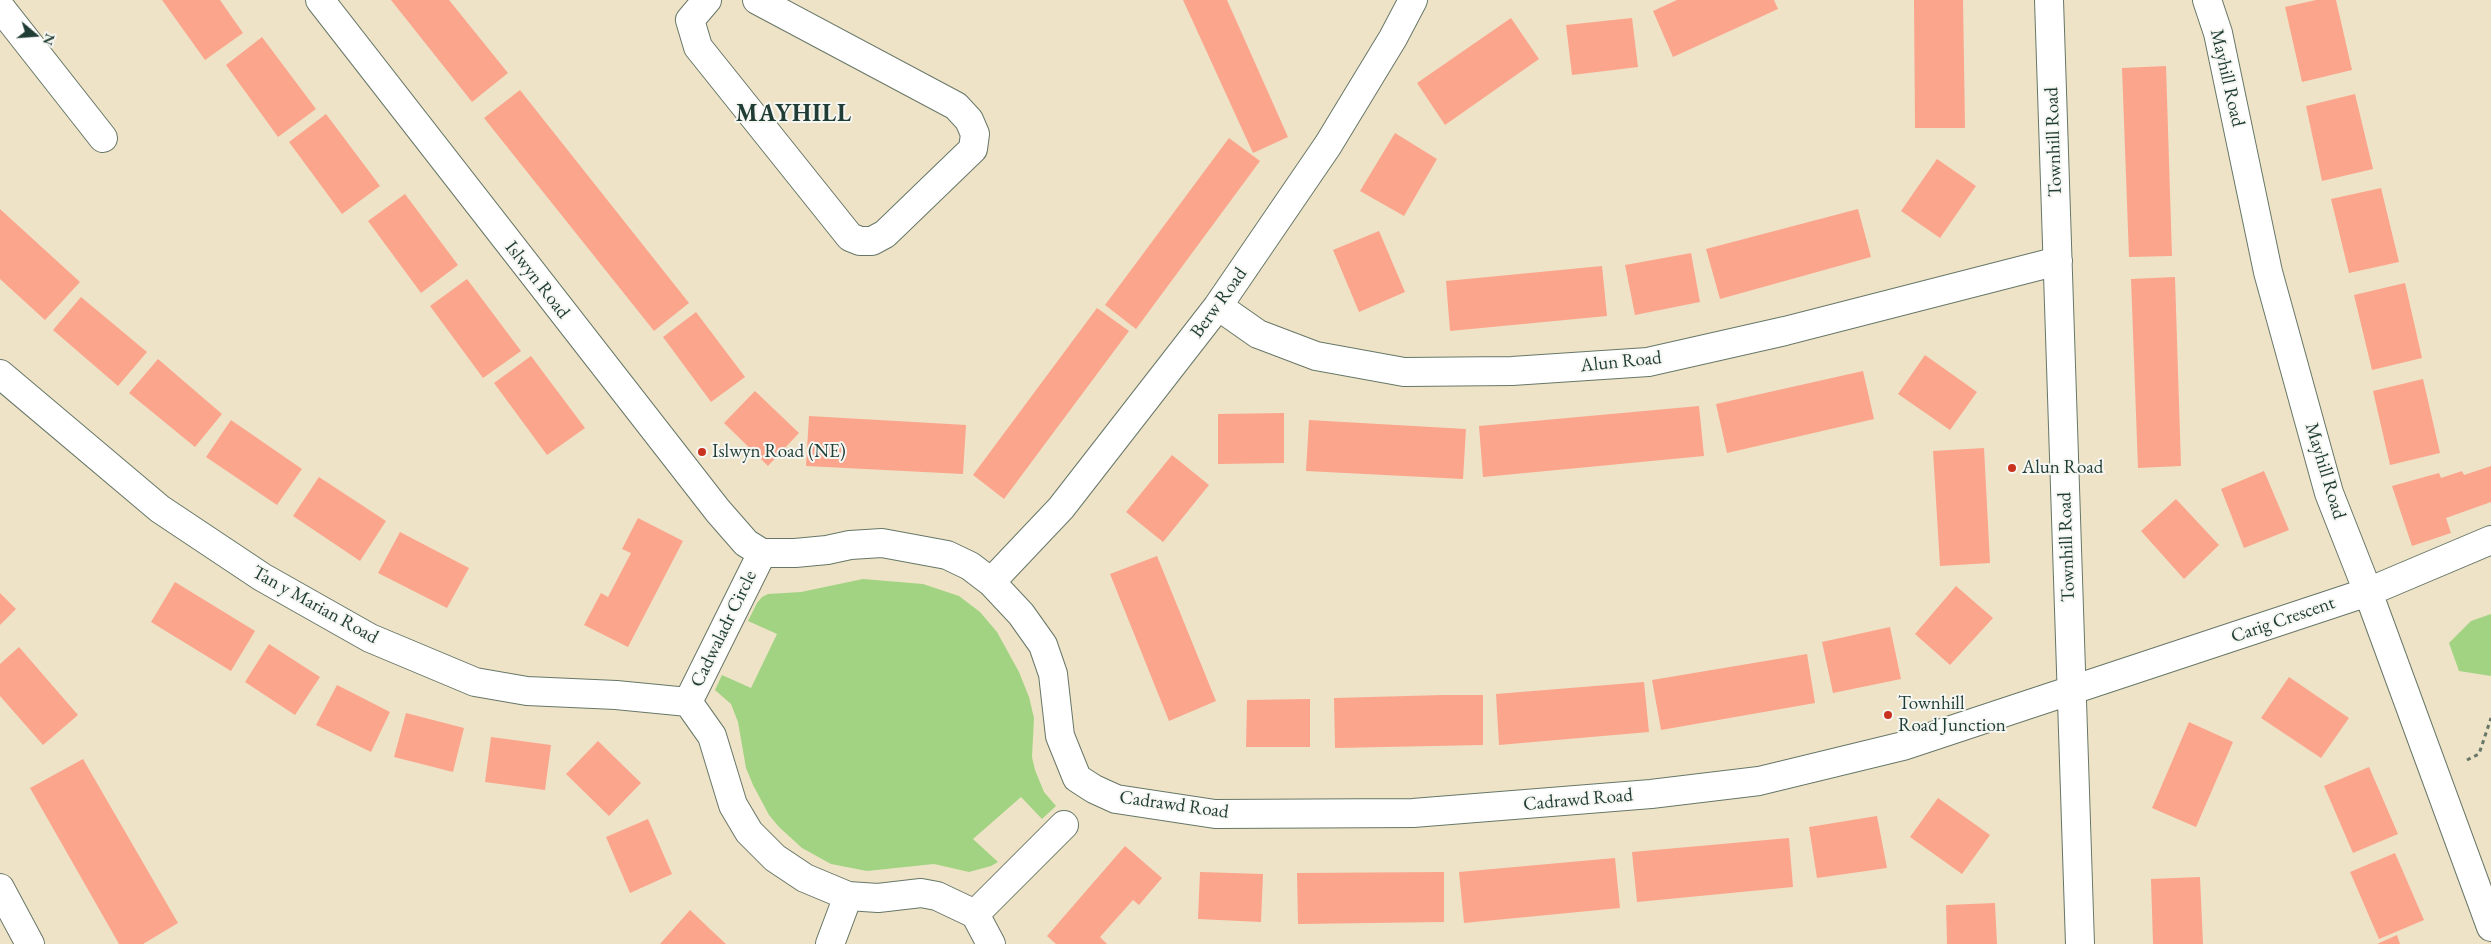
<!DOCTYPE html>
<html>
<head>
<meta charset="utf-8">
<style>
  body { margin:0 }
  #map { position:relative; width:2491px; height:944px; overflow:hidden; background:#eee3c7; font-family:"EB Garamond",serif }
  canvas { display:block }
  .north { position:absolute; left:10px; top:10px; width:50px; height:50px; -webkit-text-stroke:4px #f6f6f2; paint-order:stroke; rotate:108deg; font-size:14px; font-weight:700; line-height:20px; text-align:center; color:#1f3d34 }
  .north::after { content:''; display:block; margin:auto; width:18px; height:22px; background:#1f3d34; clip-path:polygon(50% 0,100% 100%,50% 72%,0 100%) }
</style>
</head>
<body>
<div id="map">
<canvas width="2491" height="944"></canvas>
<div class="north">N</div>
</div>
<script>
const ctx = document.querySelector('canvas').getContext('2d');
ctx.lineJoin = 'round';
function fillPath(path, color) { ctx.fillStyle = color; ctx.fill(path, 'evenodd'); }
const shape = rows => new Path2D(rows.map(r => 'M' + r).join(''));
function strokePath(path, color, width, dash) { ctx.strokeStyle = color; ctx.lineWidth = width; ctx.lineCap = dash ? 'butt' : 'round'; ctx.setLineDash(dash || []); ctx.stroke(path); }
function drawText(font, color, halo, rows, align = 'center') {
  ctx.font = font + ' "EB Garamond",serif'; ctx.lineWidth = 4; ctx.setLineDash([]); ctx.textBaseline = 'middle'; ctx.strokeStyle = halo; ctx.fillStyle = color; for (const [text, x, y, turn = 0] of rows) {
    ctx.save(); ctx.translate(x, y); ctx.rotate((+turn || 0) * Math.PI / 180); ctx.textAlign = isNaN(turn) ? turn : align; if (halo) ctx.strokeText(text, 0, 0); ctx.fillText(text, 0, 0); ctx.restore();
  }
}
fillPath(shape([
  [863,579,923,584,959,596,980,612,997,632,1019,672,1029,697,1034,718,1032,757,1035,770,1044,792,1056,806,1042,819,1021,797,973,839,998,862,991,866,969,872,934,864,867,871,831,864,802,848,779,827,769,815,753,785,746,768,738,722,731,704,715,690,722,675,751,688,777,634,748,621,757,603,762,597,768,594,801,592],
  [2491,614,2491,676,2459,671,2449,643,2471,621]
]), '#a2d382');
fillPath(shape([
  [162,0,220,0,243,33,205,60],
  [391,0,449,0,508,73,472,102],
  [1183,0,1227,0,1288,137,1253,153],
  [1677,0,1774,0,1778,9,1673,57,1653,11],
  [1914,0,1963,0,1965,128,1915,128],
  [2316,0,2336,0,2352,70,2302,82,2285,7],
  [1511,18,1539,59,1445,125,1417,83],
  [1632,18,1638,67,1572,75,1566,25],
  [262,37,316,109,278,137,226,65],
  [2166,66,2172,256,2129,257,2122,68],
  [520,90,689,303,654,331,484,118],
  [2355,94,2373,169,2322,181,2306,106],
  [326,114,380,186,342,214,289,142],
  [1395,133,1437,159,1404,216,1360,191],
  [1229,138,1260,161,1136,329,1105,305],
  [1937,159,1976,186,1940,238,1901,211],
  [2381,188,2399,262,2349,273,2331,199],
  [405,194,458,265,421,293,368,221],
  [0,209,80,282,45,320,0,279],
  [1858,209,1871,257,1720,299,1706,249],
  [1379,231,1405,292,1359,312,1333,250],
  [1691,253,1700,302,1635,315,1625,265],
  [1602,266,1607,316,1450,331,1446,281],
  [2175,277,2181,466,2138,468,2131,279],
  [467,279,521,351,483,378,430,306],
  [2405,283,2422,358,2372,370,2354,295],
  [81,297,147,352,118,386,53,330],
  [1097,308,1129,331,1004,499,973,475],
  [696,312,745,377,711,402,663,337],
  [1925,355,1977,392,1950,430,1898,394],
  [531,356,585,428,547,455,494,383],
  [158,359,222,414,195,447,129,393],
  [1863,371,1874,419,1727,453,1716,404],
  [2423,379,2440,453,2390,465,2373,391],
  [755,391,799,433,768,466,724,423],
  [1699,406,1704,456,1483,477,1479,426],
  [1284,413,1284,463,1218,464,1218,414],
  [809,416,966,425,963,474,806,466],
  [231,420,302,469,277,505,206,457],
  [1309,420,1466,429,1463,479,1306,471],
  [1984,448,1990,563,1940,566,1933,451],
  [1172,455,1209,485,1163,542,1126,512],
  [2491,466,2491,502,2446,518,2451,533,2412,546,2392,486,2439,473,2441,478,2462,471,2464,475],
  [2264,471,2289,530,2244,548,2221,489],
  [319,477,386,521,360,561,293,516],
  [2176,499,2219,545,2184,579,2141,531],
  [638,518,683,541,628,647,584,625,601,593,608,597,631,553,622,549],
  [400,532,469,568,447,608,378,573],
  [1157,556,1216,701,1169,721,1110,574],
  [175,582,255,631,231,671,151,622],
  [1956,586,1993,618,1950,665,1915,634],
  [0,593,16,609,0,625],
  [1890,627,1901,679,1833,693,1822,642],
  [269,644,320,677,295,715,245,682],
  [19,647,78,715,43,745,0,696,0,664],
  [1807,654,1815,703,1661,730,1652,680],
  [2289,677,2349,718,2321,758,2261,718],
  [1644,682,1649,732,1499,745,1496,694],
  [337,685,390,712,371,752,316,725],
  [1443,695,1483,695,1483,745,1335,748,1334,698],
  [1310,699,1310,747,1246,747,1247,700],
  [406,713,464,728,453,772,394,757],
  [2189,722,2233,742,2196,827,2152,808],
  [491,737,551,745,545,790,485,782],
  [598,741,641,783,609,816,566,774],
  [83,759,178,923,143,944,119,944,30,788],
  [2369,767,2398,834,2353,853,2324,786],
  [1938,798,1990,835,1962,874,1910,837],
  [1877,816,1887,868,1817,878,1809,827],
  [648,819,672,874,630,893,606,837],
  [1789,838,1793,887,1637,902,1632,852],
  [1125,846,1162,878,1139,905,1133,900,1100,937,1107,944,1056,944,1047,936],
  [2395,853,2424,920,2379,939,2350,872],
  [1615,858,1620,908,1464,923,1459,872],
  [1200,872,1263,874,1261,922,1198,919],
  [1444,872,1444,922,1298,924,1297,873],
  [2200,877,2203,944,2153,944,2151,879],
  [1995,903,1997,944,1947,944,1946,905],
  [690,910,711,930,726,944,660,944],
  [2397,935,2400,944,2377,944]
]), '#fba58d');
const minor = shape([
  [320,0,718,511,746,543,762,553],
  [707,0,690,20,698,47,850,237,860,241,872,241,885,234,973,149,975,134,969,120,956,106,757,0],
  [2049,0,2080,944],
  [2207,0,2218,33,2268,272,2329,493,2368,592,2491,927],
  [0,7,103,138],
  [1218,306,1258,334,1316,356,1404,372,1512,371,1648,362,1785,331,2058,261],
  [0,374,160,509,262,577,370,638,475,682,527,691,616,695,688,702],
  [762,553,795,553,827,550,850,545,882,543,947,555,970,566,991,582,1021,614,1043,645,1053,674,1060,736,1077,778,1094,789,1116,799,1215,814,1413,813,1651,794,1759,781,1903,746,2368,592,2491,540],
  [991,582,1061,508,1218,306,1328,145,1393,38,1413,0],
  [688,702,712,736,733,805,749,832,775,858,805,878,848,896,878,898,921,893,937,896,975,914,1064,825],
  [688,702,762,553],
  [0,888,30,944],
  [975,914,991,944],
  [830,944,848,896]
]);
strokePath(minor, '#677767', 30);
strokePath(shape([
  [2467,760,2479,754,2491,718]
]), '#677767', 3, [4, 4]);
strokePath(minor, '#fff', 28);
for (const [x, y, r, color] of [
  [702,452,5,"#c8321e"],
  [2012,468,5,"#c8321e"],
  [1888,715,5,"#c8321e"]
]) { const dot = new Path2D(); dot.arc(x, y, r, 0, 2 * Math.PI); ctx.fillStyle = color; ctx.fill(dot); strokePath(dot, '#f6f6f2', 2); }
drawText('19px', '#1f3d34', '#f6f6f2', [
  ["Mayhill Road",2227,78,77],
  ["Townhill Road",2054,142,-92],
  ["Islwyn Road",537,280,52],
  ["Berw Road",1219,303,-54],
  ["Alun Road",1621,362,-6],
  ["Mayhill Road",2325,471,73],
  ["Townhill Road",2067,547,-92],
  ["Tan y Marian Road",315,605,29],
  ["Carig Crescent",2283,620,-19],
  ["Cadwaladr Circle",724,629,-64],
  ["Cadrawd Road",1578,800,-5],
  ["Cadrawd Road",1174,805,8]
]);
drawText('19px', '#1f3d34', '#f6f6f2', [
  ["Islwyn Road (NE)",712,452],
  ["Alun Road",2022,468],
  ["Townhill",1898,704],
  ["Road Junction",1898,726]
], 'left');
ctx.letterSpacing = '1px';
drawText('bold 24px', '#1f3d34', '#f6f6f2', [
  ["MAYHILL",794,114]
]);
ctx.letterSpacing = '0px';
</script>
</body>
</html>
